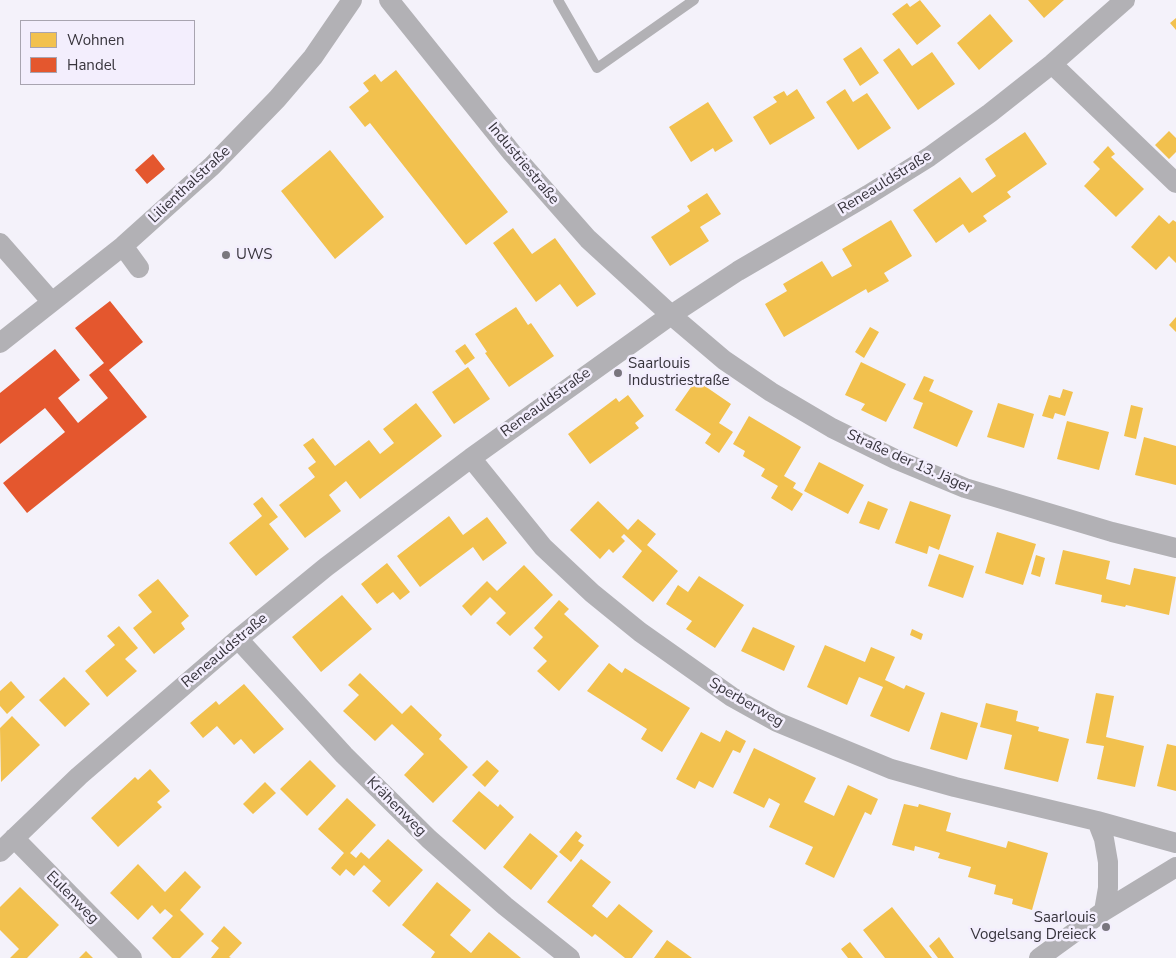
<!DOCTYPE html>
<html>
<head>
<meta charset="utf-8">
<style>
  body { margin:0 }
  #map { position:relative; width:1176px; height:958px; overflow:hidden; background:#f4f2fa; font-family:"Nunito Sans",sans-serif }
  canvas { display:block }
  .legend { position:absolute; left:20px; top:20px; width:175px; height:65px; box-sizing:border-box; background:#f3eefd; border:1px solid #a8a4b0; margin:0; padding:6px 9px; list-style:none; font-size:15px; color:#37343c }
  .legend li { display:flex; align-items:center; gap:10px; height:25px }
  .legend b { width:25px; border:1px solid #a8a4b0 }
</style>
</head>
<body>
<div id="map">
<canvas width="1176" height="958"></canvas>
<ul class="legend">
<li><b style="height:14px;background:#f2c14e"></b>Wohnen</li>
<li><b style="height:14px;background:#e4572e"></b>Handel</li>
</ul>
</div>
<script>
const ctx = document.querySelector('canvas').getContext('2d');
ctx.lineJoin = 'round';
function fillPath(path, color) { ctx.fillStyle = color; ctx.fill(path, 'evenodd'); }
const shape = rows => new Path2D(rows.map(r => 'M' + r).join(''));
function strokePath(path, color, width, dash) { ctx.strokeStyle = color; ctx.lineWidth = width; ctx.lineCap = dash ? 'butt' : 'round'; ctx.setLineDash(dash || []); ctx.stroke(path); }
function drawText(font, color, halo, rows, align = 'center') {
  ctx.font = font + ' "Nunito Sans",sans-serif'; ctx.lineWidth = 5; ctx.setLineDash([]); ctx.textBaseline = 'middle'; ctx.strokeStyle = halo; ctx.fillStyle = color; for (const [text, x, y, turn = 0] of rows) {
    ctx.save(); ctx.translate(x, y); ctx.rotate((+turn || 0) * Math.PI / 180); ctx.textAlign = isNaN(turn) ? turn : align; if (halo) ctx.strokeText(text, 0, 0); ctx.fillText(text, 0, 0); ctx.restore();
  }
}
fillPath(shape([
  [920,0,941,26,917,45,892,14,907,3,910,7],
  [1028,0,1064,0,1044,18],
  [990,14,1013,41,979,70,957,43],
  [1176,18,1176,30,1170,23],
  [861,47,879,73,860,86,843,59],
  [899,48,912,66,932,52,955,84,918,110,883,60],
  [396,70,508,212,466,245,370,123,365,127,349,107,369,91,363,83,375,74,381,82],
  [797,89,815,118,770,145,753,117,777,102,773,97,784,91,787,96],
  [845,89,853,102,867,93,891,128,858,150,826,102],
  [708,102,733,141,715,152,713,148,691,162,669,127],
  [1169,131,1176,138,1176,152,1169,159,1155,145],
  [1025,132,1047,164,1007,192,1011,197,983,216,987,221,969,233,963,224,936,243,913,210,960,177,972,193,981,187,996,176,985,159],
  [1108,146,1115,154,1111,157,1144,189,1116,217,1084,186,1100,169,1093,162],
  [330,150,384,217,335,259,281,191],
  [707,193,721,214,700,227,709,241,670,266,651,237,690,211,687,206],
  [1159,215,1169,224,1173,220,1176,222,1176,263,1169,256,1156,270,1131,247],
  [891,220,912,256,884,273,889,281,868,293,866,289,784,337,765,304,787,291,783,284,822,261,832,277,852,266,842,249],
  [513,228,532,254,555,238,596,294,577,307,560,284,536,302,493,243],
  [516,307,528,325,531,323,554,356,509,387,485,353,487,352,475,334],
  [1176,317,1176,332,1169,325],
  [870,327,879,332,864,358,855,352],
  [465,344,475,358,465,365,455,351],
  [861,362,906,384,886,422,861,410,865,404,845,395],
  [468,367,490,399,454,424,432,392],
  [924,376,934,380,929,391,973,411,957,447,913,428,923,403,913,399],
  [696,380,731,404,719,423,733,432,719,453,705,443,711,434,675,410],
  [1063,389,1073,392,1065,416,1055,413,1053,419,1042,416,1049,395,1060,398],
  [628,395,644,416,635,423,639,428,590,464,568,434,616,398,619,402],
  [416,403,442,436,360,499,346,481,329,495,341,511,305,538,279,505,315,477,308,468,316,462,303,445,313,438,335,466,369,440,380,454,394,443,383,429],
  [998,403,1034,414,1024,448,987,437],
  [1131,405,1143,408,1136,439,1124,436],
  [749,416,801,447,784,476,796,483,793,488,803,494,792,511,771,498,778,486,761,476,765,469,743,456,745,451,733,444],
  [1067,421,1109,432,1099,470,1057,459],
  [1144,437,1176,446,1176,485,1135,475],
  [819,462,864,485,848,514,804,491],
  [262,497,278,517,269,524,289,549,256,576,229,543,262,516,253,504],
  [598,501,628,530,638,519,656,534,647,545,678,571,653,602,622,577,642,551,624,534,621,537,625,541,613,553,609,549,600,559,570,530],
  [868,501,888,509,879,530,859,523],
  [910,501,951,515,939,550,929,546,927,554,895,543],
  [449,516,463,535,487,517,507,543,483,561,473,547,420,587,397,556],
  [997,532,1036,544,1023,585,985,573],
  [1063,550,1110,561,1106,579,1130,585,1134,568,1176,577,1169,615,1126,605,1125,607,1101,602,1102,595,1055,584],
  [939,554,974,566,963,598,928,586],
  [1036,555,1045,558,1040,577,1031,574],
  [387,563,410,592,400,600,393,592,377,604,361,584],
  [524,565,553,595,510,636,496,623,506,613,490,597,471,616,462,606,487,581,497,591],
  [699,576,744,605,715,648,686,629,692,621,666,604,678,585,688,592],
  [158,579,189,616,181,623,185,629,154,654,133,628,152,612,138,595],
  [342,595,372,629,321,672,292,637],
  [559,600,569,609,564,614,599,646,559,691,537,671,547,661,533,648,543,637,534,628],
  [119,626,138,648,125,659,137,671,107,697,85,671,115,645,107,636],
  [753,627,795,646,784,671,741,651],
  [912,629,923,634,921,640,910,635],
  [825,645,865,662,871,647,895,657,885,680,904,689,906,685,925,693,909,732,870,716,883,687,859,677,847,705,807,687],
  [609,663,622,673,625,668,690,708,662,752,641,739,647,729,587,691],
  [360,673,402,714,411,705,442,735,439,739,468,767,433,803,404,775,424,754,392,724,375,741,343,711,359,695,348,685],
  [64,677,90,704,65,727,39,700],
  [11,681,25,697,7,714,0,706,0,691],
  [244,684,284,729,254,754,241,739,234,745,217,726,203,738,190,723,216,701,219,705],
  [1096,693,1114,696,1106,737,1144,746,1135,787,1097,779,1104,746,1086,743],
  [986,703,1018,711,1016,721,1039,727,1038,731,1069,739,1058,782,1004,769,1012,735,980,727],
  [941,712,978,723,967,760,930,749],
  [12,716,40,745,1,782,0,728],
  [726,730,746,741,740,753,733,750,713,788,699,781,695,789,676,779,701,732,720,742],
  [1167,744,1176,746,1176,791,1157,786],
  [754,748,816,778,804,802,834,816,848,785,878,799,871,815,865,812,834,878,805,864,813,847,769,827,780,804,769,798,764,808,733,793],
  [310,760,336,786,307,816,280,789],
  [487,760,499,771,485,787,472,775],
  [150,769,170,791,157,802,162,807,118,847,91,818,135,777,138,780],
  [265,782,276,793,253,814,243,804],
  [479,791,498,807,500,804,514,817,485,850,452,821],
  [347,798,376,825,350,853,356,858,361,852,369,859,388,839,423,870,389,907,372,891,381,881,364,865,354,876,346,869,340,876,331,868,344,853,318,829],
  [904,804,918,807,919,804,951,813,946,831,1006,848,1008,841,1048,853,1032,910,1012,904,1013,899,994,894,996,885,968,877,971,867,938,858,940,853,915,846,914,851,892,845],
  [576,831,582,836,578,841,584,845,571,862,559,852],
  [530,833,558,856,531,890,503,867],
  [581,859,611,882,592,906,607,918,619,904,653,931,632,958,625,958,595,934,592,937,547,902],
  [138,864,165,892,185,871,201,887,180,910,204,934,180,958,172,958,152,938,173,916,165,909,160,914,152,905,138,920,110,893],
  [437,882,471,910,450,935,471,953,489,932,521,958,431,958,435,952,402,925],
  [20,887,59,925,27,958,10,958,19,949,0,930,0,907],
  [892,907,932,958,885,958,863,930],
  [224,926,242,943,229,957,231,958,211,958,219,948,211,941],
  [939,937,954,958,938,958,929,946],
  [667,940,692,958,654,958],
  [850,942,863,958,848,958,841,949],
  [86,951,93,958,79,958]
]), '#f2c14e');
fillPath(shape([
  [153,154,165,169,147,184,135,170],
  [110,301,143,342,109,370,147,417,27,513,3,483,65,432,45,408,0,444,0,393,55,349,80,380,58,398,78,423,108,398,89,375,104,363,75,328]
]), '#e4572e');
strokePath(shape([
  [558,0,597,68,694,0]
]), '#b2b1b5', 10);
strokePath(shape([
  [389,0,512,153,588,239,671,315,724,360,771,392,832,428,895,459,965,488,1112,532,1176,548],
  [1052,64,1176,183],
  [0,243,51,301],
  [123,246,139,268],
  [0,343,123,246,212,166,277,99,313,57,352,0],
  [471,458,543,547,592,593,640,632,732,697,777,722,891,769,955,787,1097,821,1176,843],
  [238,639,344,755,429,839,505,906,570,958],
  [1097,821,1104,839,1108,862,1108,888,1104,911],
  [14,838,132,958],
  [0,852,79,776,238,639,326,567,471,458,671,315,738,271,868,195,929,157,990,113,1052,64,1125,0],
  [1039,958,1104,911,1176,867]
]), '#b2b1b5', 20);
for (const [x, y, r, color] of [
  [226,255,5,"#79767e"],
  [618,373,5,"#79767e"],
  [1106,927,5,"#79767e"]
]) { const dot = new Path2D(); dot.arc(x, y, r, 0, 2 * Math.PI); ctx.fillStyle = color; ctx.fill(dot); strokePath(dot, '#f3eefd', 2); }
drawText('15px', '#37343c', '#f3eefd', [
  ["Industriestraße",523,164,50],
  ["Reneauldstraße",885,183,-32],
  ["Lilienthalstraße",190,185,-43],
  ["Reneauldstraße",546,403,-36],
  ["Straße der 13. Jäger",909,462,24],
  ["Reneauldstraße",225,651,-40],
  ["Sperberweg",746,703,30],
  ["Krähenweg",396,807,45],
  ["Eulenweg",72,898,45]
]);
drawText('15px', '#37343c', '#f3eefd', [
  ["UWS",236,255],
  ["Saarlouis",628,364],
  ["Industriestraße",628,381],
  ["Saarlouis",1096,918,"right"],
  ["Vogelsang Dreieck",1096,935,"right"]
], 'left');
</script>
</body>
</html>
